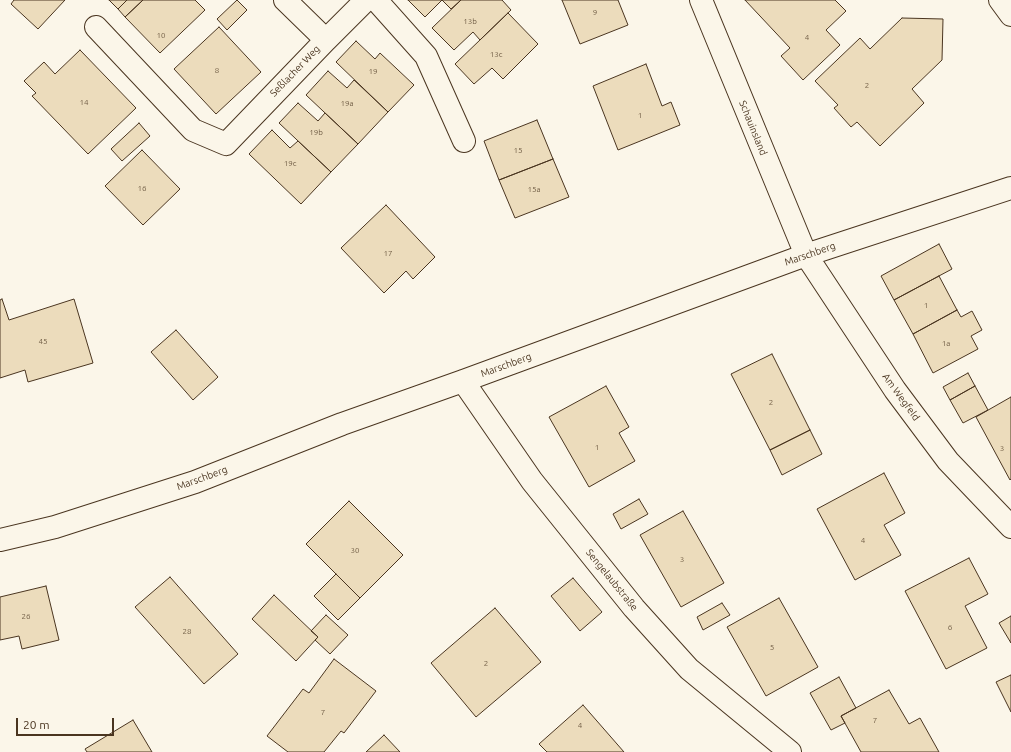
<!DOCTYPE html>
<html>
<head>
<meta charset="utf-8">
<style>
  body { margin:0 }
  #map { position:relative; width:1011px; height:752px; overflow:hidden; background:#fbf6e9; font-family:Ubuntu,sans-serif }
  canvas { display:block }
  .scale { position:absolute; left:16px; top:718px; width:98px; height:18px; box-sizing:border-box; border:2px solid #4a3520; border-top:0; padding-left:5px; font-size:12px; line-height:14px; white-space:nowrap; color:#4a3520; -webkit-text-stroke:3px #fbf6e9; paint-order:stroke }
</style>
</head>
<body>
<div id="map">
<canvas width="1011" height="752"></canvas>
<div class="scale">20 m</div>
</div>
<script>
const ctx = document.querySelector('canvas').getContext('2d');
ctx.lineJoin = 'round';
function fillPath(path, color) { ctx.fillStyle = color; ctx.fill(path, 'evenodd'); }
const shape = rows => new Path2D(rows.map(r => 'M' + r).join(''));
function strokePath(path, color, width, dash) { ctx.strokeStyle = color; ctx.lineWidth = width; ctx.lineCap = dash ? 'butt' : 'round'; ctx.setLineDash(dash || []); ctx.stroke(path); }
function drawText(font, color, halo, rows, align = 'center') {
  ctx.font = font + ' Ubuntu,sans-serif'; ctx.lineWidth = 3; ctx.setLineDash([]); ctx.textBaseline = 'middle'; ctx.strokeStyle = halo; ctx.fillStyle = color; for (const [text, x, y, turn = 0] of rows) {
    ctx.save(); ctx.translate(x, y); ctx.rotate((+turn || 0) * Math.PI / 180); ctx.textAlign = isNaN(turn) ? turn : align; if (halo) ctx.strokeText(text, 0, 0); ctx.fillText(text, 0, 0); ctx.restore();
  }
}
const building = shape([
  [14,0,65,0,38,29,11,4,14,0],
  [109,0,127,0,118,9,109,0],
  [127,0,143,0,125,17,118,9,127,0],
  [143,0,195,0,205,10,160,53,125,17,143,0],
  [237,0,247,10,227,30,217,19,237,0],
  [408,0,461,0,451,9,442,0,425,17,408,0],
  [461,0,502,0,511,10,480,40,473,32,454,50,432,28,461,0],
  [562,0,618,0,628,25,580,44,562,0],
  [745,0,835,0,846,11,826,30,840,45,803,80,781,56,790,48,745,0],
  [508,13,538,44,503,79,492,68,474,84,455,64,508,13],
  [902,18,943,19,942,60,912,89,924,103,880,146,857,122,851,127,834,108,838,105,815,81,860,38,870,49,902,18],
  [219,27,261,72,216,114,174,69,219,27],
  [356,41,375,59,380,53,414,85,388,112,336,62,356,41],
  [80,50,136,108,88,154,32,96,36,93,24,81,44,62,55,74,80,50],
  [646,64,662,106,671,102,680,125,618,150,593,86,646,64],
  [328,71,347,88,354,80,388,112,358,144,306,95,328,71],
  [298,103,318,121,325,113,358,144,331,172,279,123,298,103],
  [537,120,553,159,499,180,484,141,537,120],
  [139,123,150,136,122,161,111,149,139,123],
  [272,130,290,148,298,141,331,172,301,204,249,154,272,130],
  [142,150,180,189,143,225,105,186,142,150],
  [553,159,569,197,515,218,499,180,553,159],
  [386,205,435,257,413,279,406,271,384,293,341,248,386,205],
  [939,244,952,269,894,300,881,276,939,244],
  [939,276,957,310,913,334,894,300,939,276],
  [2,299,9,320,74,299,93,363,28,382,25,370,0,378,0,300,2,299],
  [957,310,961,317,972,311,982,330,971,336,978,349,933,373,913,334,957,310],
  [176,330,218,377,193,400,151,352,176,330],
  [772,354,810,430,770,450,731,374,772,354],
  [968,373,975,386,950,400,943,387,968,373],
  [606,386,629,427,619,433,635,461,589,487,549,417,606,386],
  [975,386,988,410,963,423,950,400,975,386],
  [1011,397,1011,479,1010,480,976,417,1011,397],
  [810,430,822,454,782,475,770,450,810,430],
  [884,473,905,513,884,525,901,555,855,580,817,509,884,473],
  [639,499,648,514,621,529,613,514,639,499],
  [349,501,403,555,360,598,306,544,349,501],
  [683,511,724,583,681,607,640,535,683,511],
  [969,558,988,594,965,606,987,648,946,669,905,591,969,558],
  [336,574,360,598,338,620,314,596,336,574],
  [170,577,238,654,204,684,135,607,170,577],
  [573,578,602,612,580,631,551,596,573,578],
  [46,586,59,640,22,649,19,636,0,640,0,597,46,586],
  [274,595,318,637,296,661,252,619,274,595],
  [779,598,818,667,766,696,727,627,779,598],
  [722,603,730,615,703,630,697,617,722,603],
  [495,608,541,662,476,717,431,663,495,608],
  [326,615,348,635,330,654,315,640,318,637,311,631,326,615],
  [1011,616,1011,643,999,623,1011,616],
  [334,659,376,691,344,733,341,731,324,752,288,752,267,736,303,689,309,693,334,659],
  [1011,675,1011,712,996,682,1011,675],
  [839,677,856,708,841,716,845,723,831,730,810,693,839,677],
  [889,690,909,724,920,718,939,752,861,752,841,716,889,690],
  [583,705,624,752,547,752,539,744,583,705],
  [133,720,152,752,87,752,85,749,133,720],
  [384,735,400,752,366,752,384,735]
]);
fillPath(building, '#ecdcbc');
strokePath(building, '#4a3520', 1);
const minor = shape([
  [376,0,426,56,464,141],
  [701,0,806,255,895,390,948,461,1011,527],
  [1000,0,1011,15],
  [96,27,193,130,226,144,326,40,285,0],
  [326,40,366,0],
  [463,381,532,481,634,608,689,669,790,752],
  [0,540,55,527,195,482,342,424,463,381,806,255,1011,188]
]);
strokePath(minor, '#4a3520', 24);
strokePath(minor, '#fbf6e9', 22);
drawText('8px', '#725f47', null, [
  ["9",595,12],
  ["13b",470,21],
  ["10",161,35],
  ["4",807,37],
  ["13c",496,54],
  ["8",217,70],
  ["19",373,71],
  ["2",867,85],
  ["14",84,102],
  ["19a",347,103],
  ["1",640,115],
  ["19b",316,132],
  ["15",518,150],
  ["19c",290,163],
  ["16",142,188],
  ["15a",534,189],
  ["17",388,253],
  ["1",926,305],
  ["45",43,341],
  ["1a",946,343],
  ["2",771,402],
  ["1",597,447],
  ["3",1002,448],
  ["4",863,540],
  ["30",355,550],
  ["3",682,559],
  ["26",26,616],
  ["6",950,627],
  ["28",187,631],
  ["5",772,647],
  ["2",486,663],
  ["7",323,712],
  ["7",875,720],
  ["4",580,725]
]);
drawText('10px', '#4a3520', '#fbf6e9', [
  ["Seßlacher Weg",295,71,-46],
  ["Schauinsland",753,128,68],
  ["Marschberg",810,254,-19],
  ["Marschberg",506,365,-20],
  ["Am Wegfeld",901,397,54],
  ["Marschberg",202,478,-20],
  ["Sengelaubstraße",612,580,51]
]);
</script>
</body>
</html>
